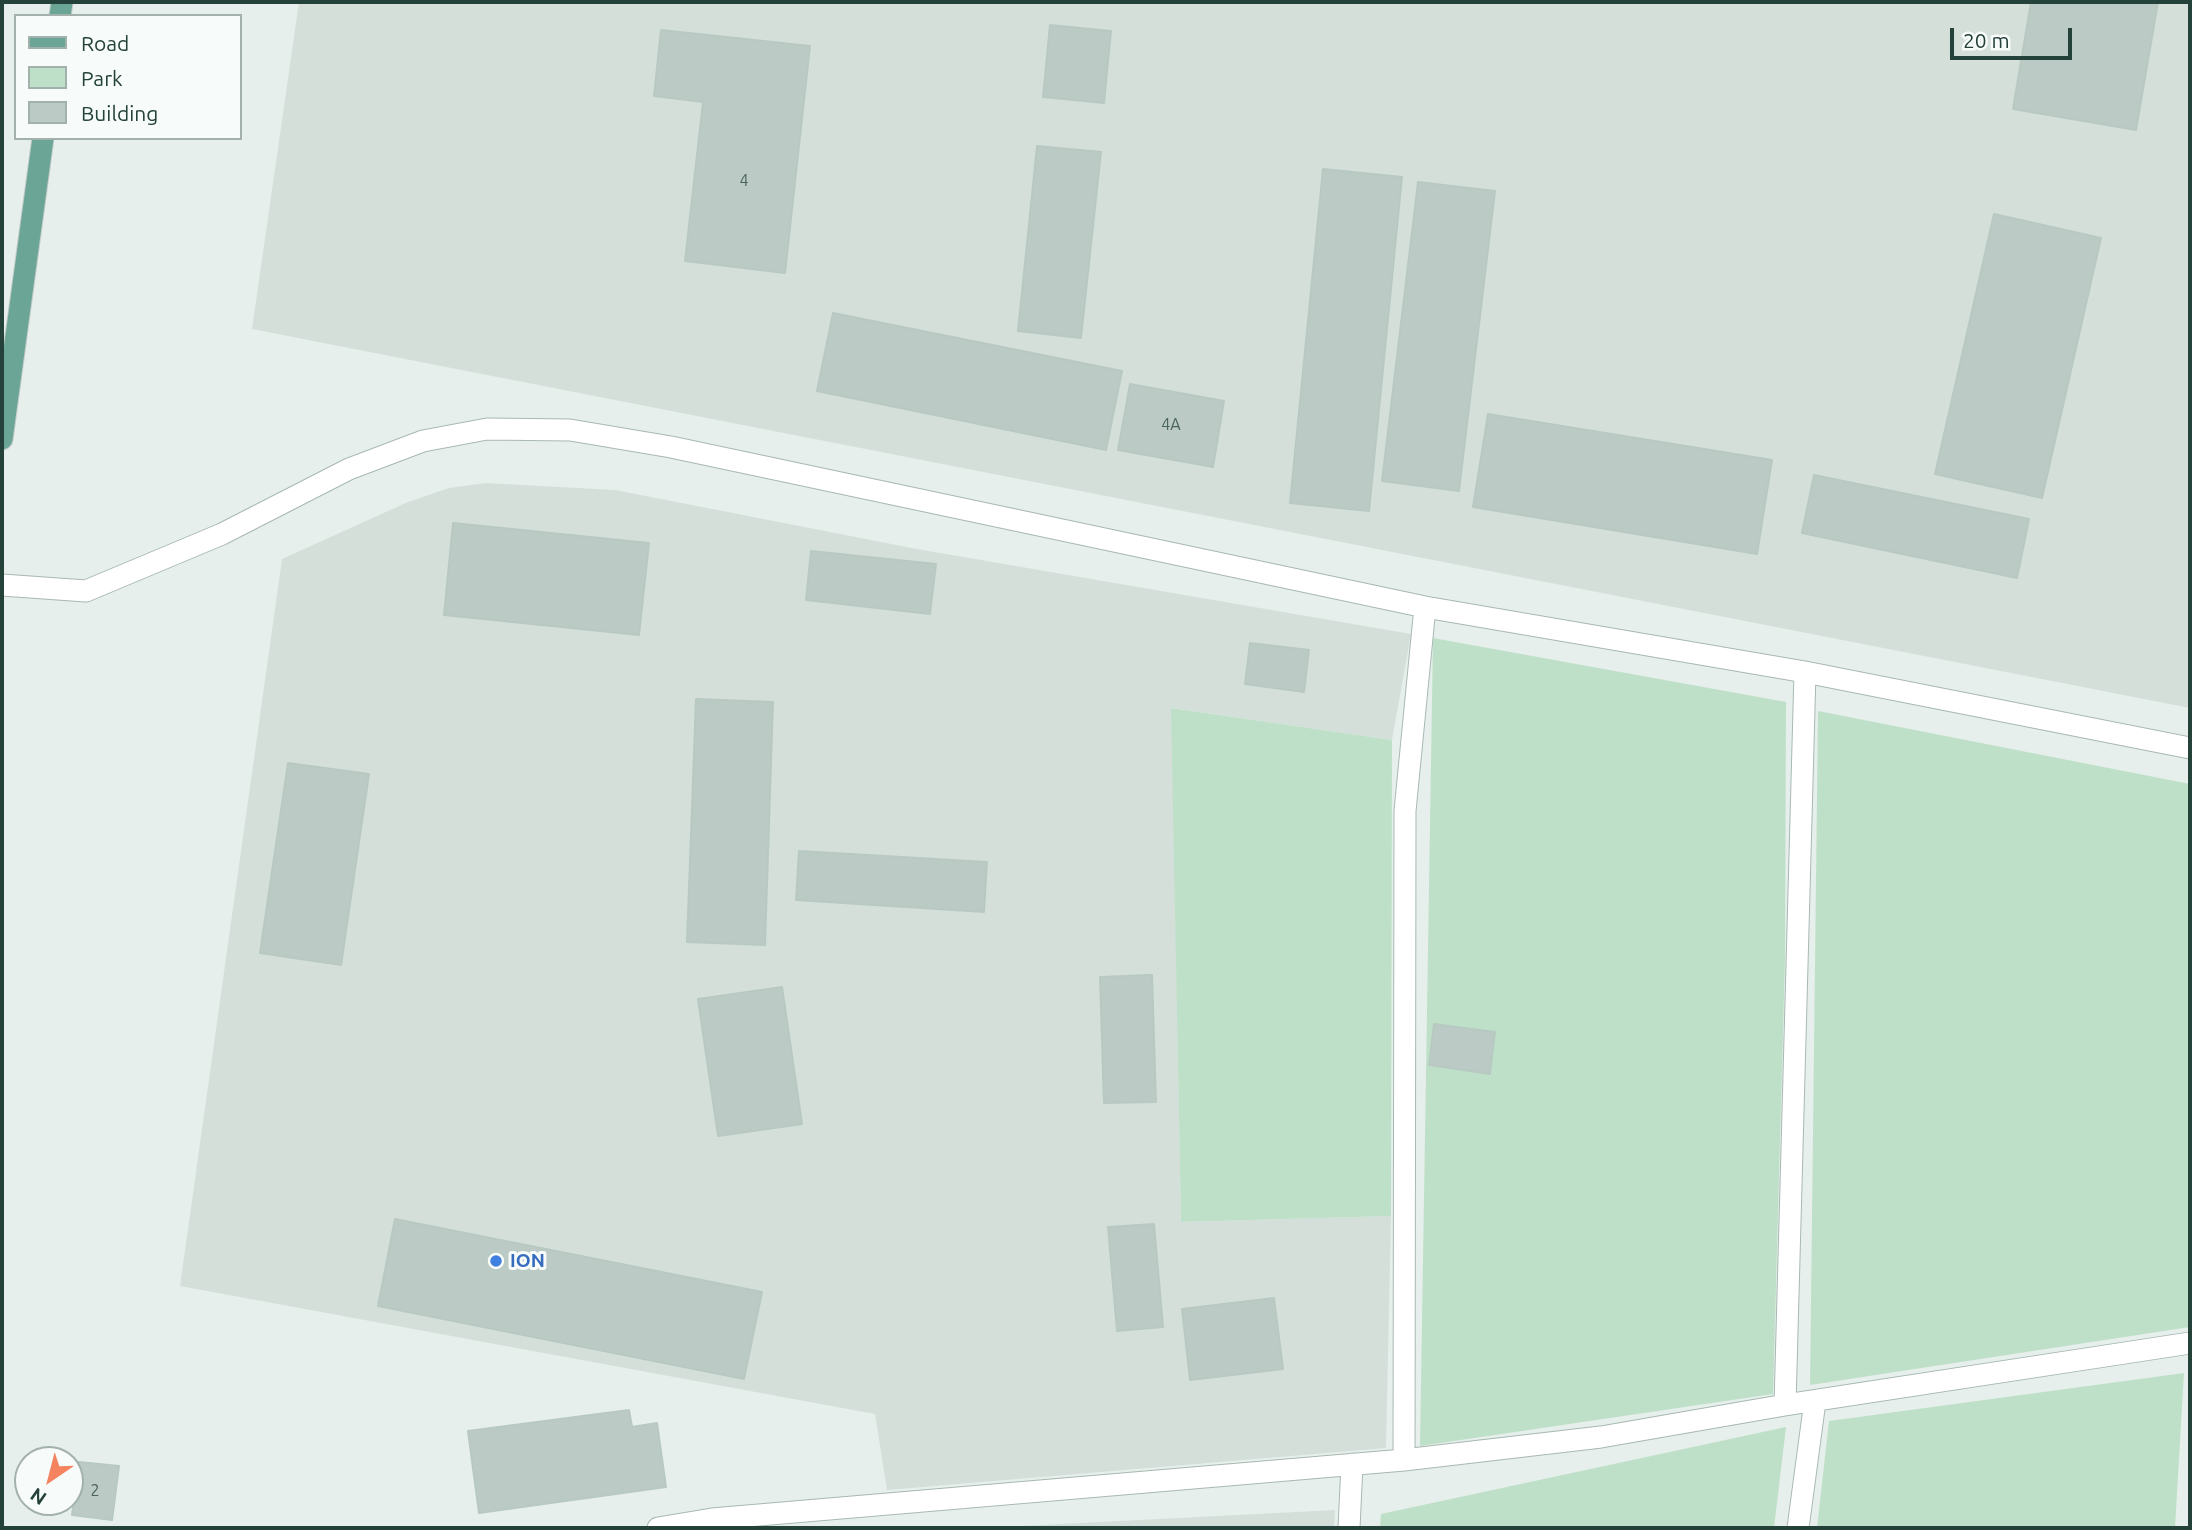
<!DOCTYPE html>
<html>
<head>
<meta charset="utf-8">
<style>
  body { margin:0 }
  #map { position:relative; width:2192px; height:1530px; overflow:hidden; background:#e6efeb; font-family:Ubuntu,sans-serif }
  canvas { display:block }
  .frame { position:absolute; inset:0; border:4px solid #24423a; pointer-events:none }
  .legend { position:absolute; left:14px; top:14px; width:228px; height:126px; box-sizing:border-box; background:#f7fbf9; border:2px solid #a3b1ad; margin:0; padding:9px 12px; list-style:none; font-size:21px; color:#24423a }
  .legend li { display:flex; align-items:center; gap:14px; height:35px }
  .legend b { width:35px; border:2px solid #a3b1ad }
  .north { position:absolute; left:14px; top:1446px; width:70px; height:70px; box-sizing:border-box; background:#f7fbf9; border:2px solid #a3b1ad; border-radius:50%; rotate:215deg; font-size:19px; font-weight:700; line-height:28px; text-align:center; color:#24423a }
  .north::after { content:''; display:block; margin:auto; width:24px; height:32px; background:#f4845f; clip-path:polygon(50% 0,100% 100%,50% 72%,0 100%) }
  .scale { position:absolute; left:1950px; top:28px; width:122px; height:32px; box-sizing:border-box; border:4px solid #24423a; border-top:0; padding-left:9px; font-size:21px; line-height:24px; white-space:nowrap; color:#24423a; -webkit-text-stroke:5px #f7fbf9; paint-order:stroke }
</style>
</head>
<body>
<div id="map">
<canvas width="2192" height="1530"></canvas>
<div class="frame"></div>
<ul class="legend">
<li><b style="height:9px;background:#6aa596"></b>Road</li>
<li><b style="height:19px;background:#bfe0c8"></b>Park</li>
<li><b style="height:19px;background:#bbcac4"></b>Building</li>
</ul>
<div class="north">N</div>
<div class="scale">20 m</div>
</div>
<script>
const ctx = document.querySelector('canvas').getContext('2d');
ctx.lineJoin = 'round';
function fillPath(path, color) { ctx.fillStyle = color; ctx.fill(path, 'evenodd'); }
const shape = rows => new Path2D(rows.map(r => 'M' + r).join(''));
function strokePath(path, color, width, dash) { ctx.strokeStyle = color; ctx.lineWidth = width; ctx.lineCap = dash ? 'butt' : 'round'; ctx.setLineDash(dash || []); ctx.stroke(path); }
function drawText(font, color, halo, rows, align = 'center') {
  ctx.font = font + ' Ubuntu,sans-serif'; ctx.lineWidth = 6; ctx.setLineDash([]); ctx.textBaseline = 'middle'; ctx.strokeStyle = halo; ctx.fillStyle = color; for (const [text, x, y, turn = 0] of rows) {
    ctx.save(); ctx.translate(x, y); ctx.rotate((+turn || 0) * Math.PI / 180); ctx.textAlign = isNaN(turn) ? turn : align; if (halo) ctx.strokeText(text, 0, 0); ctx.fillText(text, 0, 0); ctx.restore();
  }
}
fillPath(shape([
  [299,2,2190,2,2190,708,252,329],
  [486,483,615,490,917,549,1411,634,1392,740,1172,708,1181,1222,1391,1216,1386,1448,887,1490,875,1414,180,1286,282,559,408,502,449,488],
  [1335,1510,1334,1528,994,1528,1022,1526]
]), '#d4dfda');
fillPath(shape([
  [1433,638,1786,702,1785,959,1773,1394,1420,1446],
  [1171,708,1392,740,1391,1216,1181,1222],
  [1818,711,2190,784,2190,1327,1810,1385],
  [2184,1373,2175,1528,1817,1528,1829,1421],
  [1786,1427,1774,1528,1380,1528,1381,1514]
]), '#bfe0c8');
const building = shape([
  [2031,2,2158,2,2136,130,2013,109,2031,2],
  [1050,25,1111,31,1104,103,1043,97,1050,25],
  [661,30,810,46,785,273,685,261,703,102,654,96,661,30],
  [1037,146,1101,152,1081,338,1018,331,1037,146],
  [1323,169,1402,177,1369,511,1290,503,1323,169],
  [1418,182,1495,191,1459,491,1382,481,1418,182],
  [1994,214,2101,238,2042,498,1935,474,1994,214],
  [833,313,1122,371,1106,450,817,391,833,313],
  [1130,384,1224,401,1213,467,1118,450,1130,384],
  [1488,414,1772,460,1757,554,1473,507,1488,414],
  [1814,475,2029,519,2017,578,1802,533,1814,475],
  [453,523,649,543,639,635,444,615,453,523],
  [811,551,936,564,930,614,806,600,811,551],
  [1250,643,1309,650,1304,692,1245,684,1250,643],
  [696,699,773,702,765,945,687,942,696,699],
  [288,763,369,774,341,965,260,953,288,763],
  [799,851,987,862,984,912,796,900,799,851],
  [1152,975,1156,1102,1104,1103,1100,977,1152,975],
  [782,987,802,1124,718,1136,698,999,782,987],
  [1434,1024,1495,1032,1490,1074,1429,1065,1434,1024],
  [395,1219,762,1292,744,1379,378,1306,395,1219],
  [1154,1224,1163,1327,1117,1331,1108,1227,1154,1224],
  [1274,1298,1283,1369,1190,1380,1182,1309,1274,1298],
  [629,1410,632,1427,657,1423,666,1487,479,1513,468,1431,629,1410],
  [79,1462,119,1466,112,1520,72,1515,79,1462]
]);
fillPath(building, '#bbcac4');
strokePath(building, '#b8c9c2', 2);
const minor = shape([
  [2,585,86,591,222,534,349,469,423,441,487,429,570,430,671,447,1425,607,1805,672,2190,748],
  [1785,1405,1805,672],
  [1404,1460,1405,811,1425,607],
  [658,1528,712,1519,1404,1460,1601,1437,1785,1405,2190,1343],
  [1349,1528,1352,1464],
  [1798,1528,1815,1401]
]);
const major = shape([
  [60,16,62,2],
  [2,439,43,138]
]);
strokePath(minor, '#a8b8b2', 23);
strokePath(major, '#c2cac8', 23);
strokePath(minor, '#fff', 21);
strokePath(major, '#6aa596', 21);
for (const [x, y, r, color] of [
  [496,1261,7,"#3f7fe0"]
]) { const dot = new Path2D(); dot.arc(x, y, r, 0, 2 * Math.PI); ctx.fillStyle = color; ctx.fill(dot); strokePath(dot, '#f7fbf9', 2.5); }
drawText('16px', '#4a645c', null, [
  ["4",744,181],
  ["4А",1171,425],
  ["2",95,1491]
]);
drawText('bold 19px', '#366cbe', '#f7fbf9', [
  ["ION",510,1261]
], 'left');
</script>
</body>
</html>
